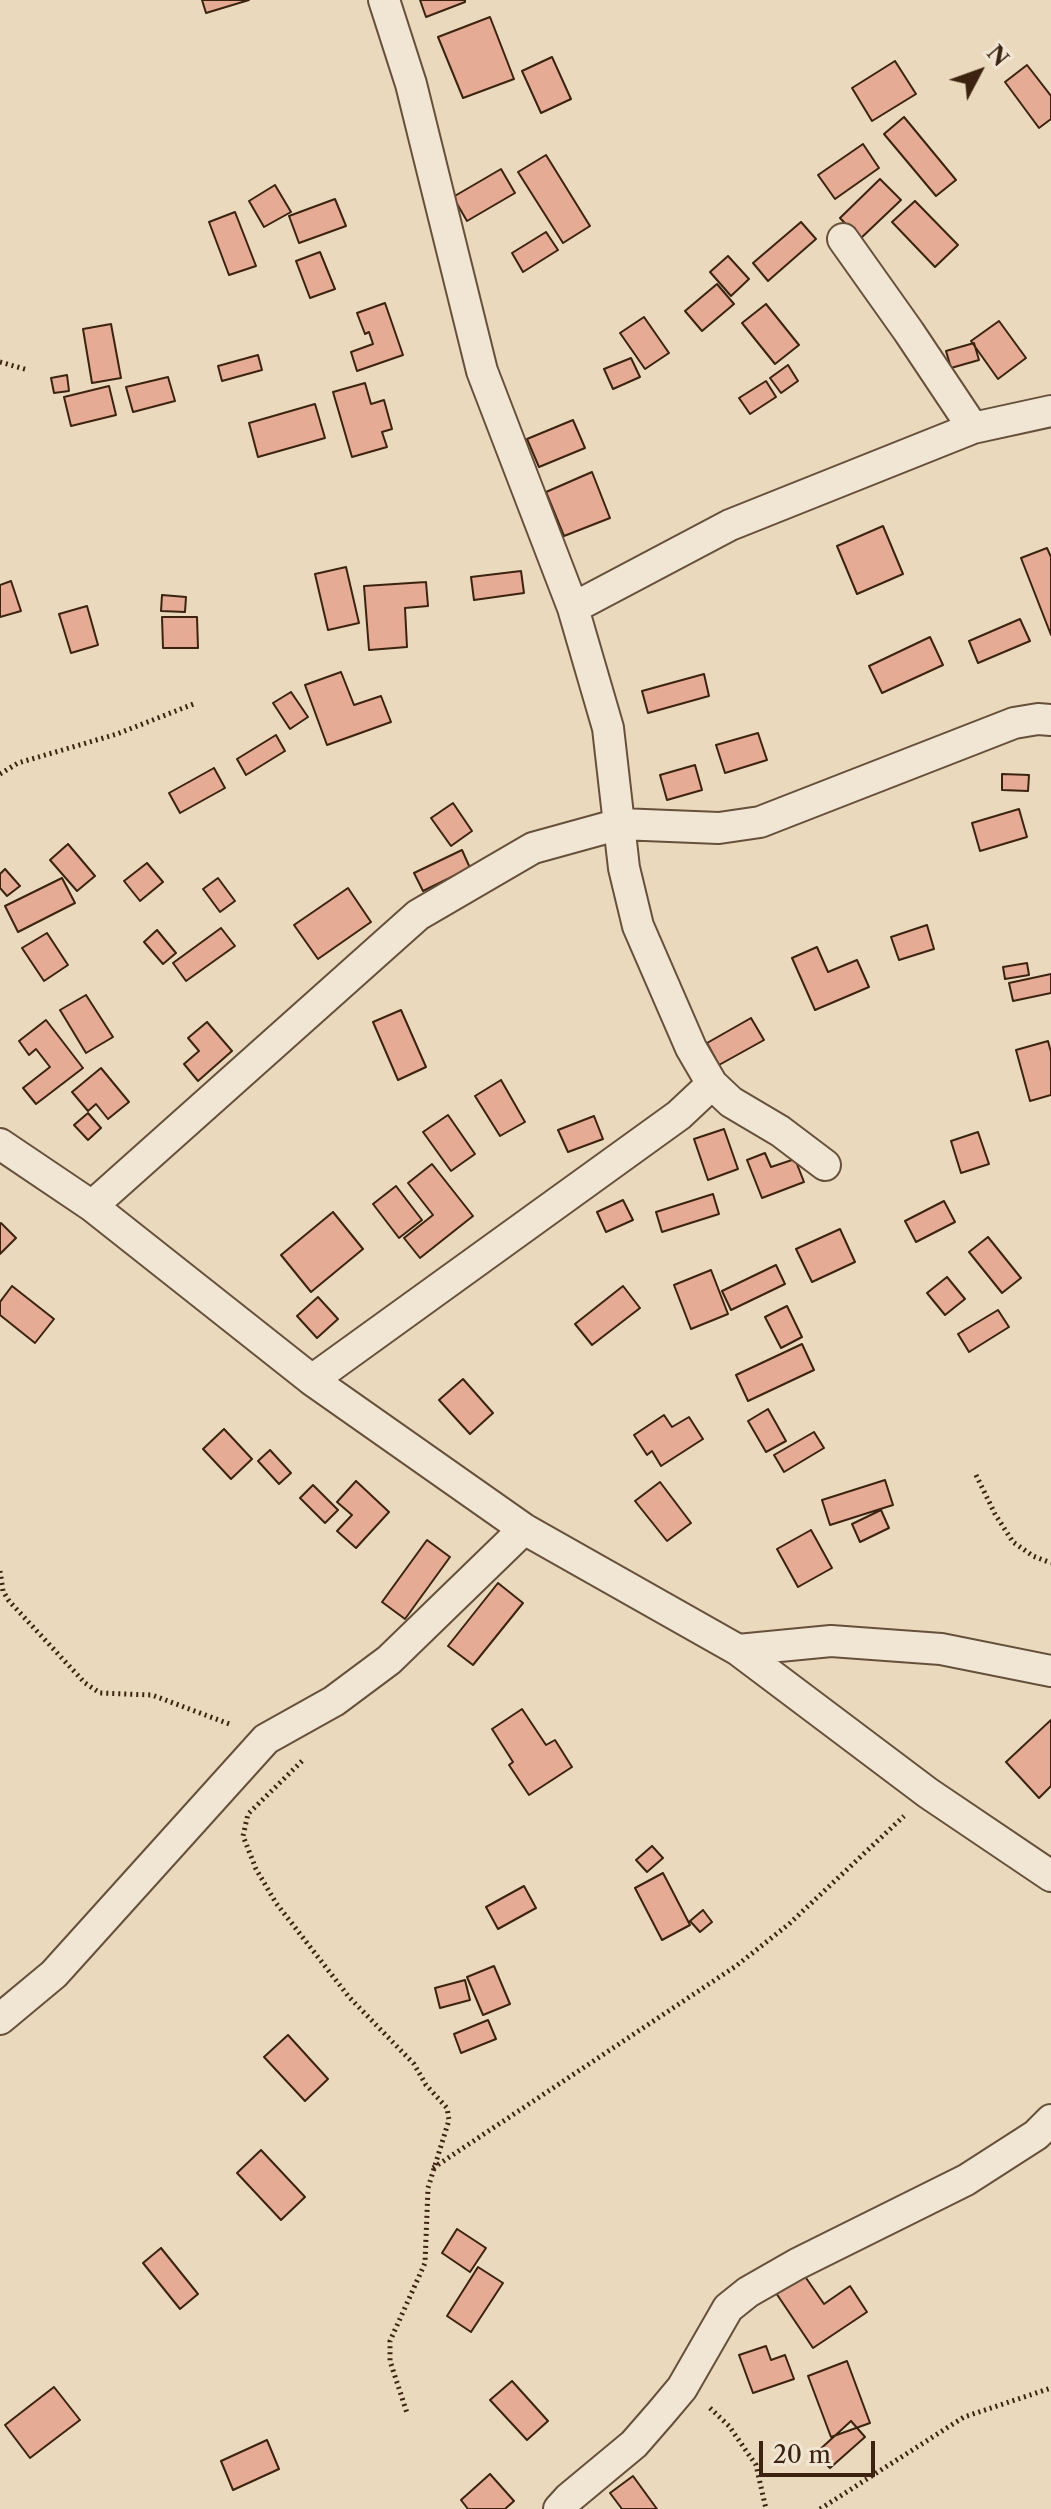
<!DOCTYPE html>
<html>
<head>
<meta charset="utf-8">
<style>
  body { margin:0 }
  #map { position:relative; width:1051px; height:2509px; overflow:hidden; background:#ead9bd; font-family:"Libre Caslon Text",serif }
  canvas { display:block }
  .north { position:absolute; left:939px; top:32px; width:80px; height:80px; -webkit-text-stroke:6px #f1e6d4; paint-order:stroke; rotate:49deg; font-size:22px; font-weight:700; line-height:32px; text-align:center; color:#3b2310 }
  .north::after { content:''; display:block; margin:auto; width:28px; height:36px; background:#3b2310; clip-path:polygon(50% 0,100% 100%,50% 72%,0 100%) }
  .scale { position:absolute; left:759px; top:2441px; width:116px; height:36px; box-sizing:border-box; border:4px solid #3b2310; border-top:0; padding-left:10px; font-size:24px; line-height:28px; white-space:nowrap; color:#3b2310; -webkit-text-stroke:6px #f1e6d4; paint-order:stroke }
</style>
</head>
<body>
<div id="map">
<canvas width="1051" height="2509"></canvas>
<div class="north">N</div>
<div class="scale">20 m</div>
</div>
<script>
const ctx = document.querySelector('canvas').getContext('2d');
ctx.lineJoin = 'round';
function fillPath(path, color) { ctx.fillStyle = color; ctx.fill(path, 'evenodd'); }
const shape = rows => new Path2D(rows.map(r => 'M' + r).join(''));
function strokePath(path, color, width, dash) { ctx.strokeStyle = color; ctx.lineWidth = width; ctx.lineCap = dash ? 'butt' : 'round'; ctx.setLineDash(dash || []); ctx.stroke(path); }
const building = shape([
  [202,0,249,0,206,13,202,0],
  [420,0,465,0,465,2,426,17,420,0],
  [490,17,514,79,463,98,438,37,490,17],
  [552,57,571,99,541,113,522,71,552,57],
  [895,61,916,94,872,121,852,88,895,61],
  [1027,65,1051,96,1051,119,1039,128,1005,82,1027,65],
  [904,117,956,180,936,196,884,134,904,117],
  [863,144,879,168,835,199,818,175,863,144],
  [546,155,590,226,563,243,518,172,546,155],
  [501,169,515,193,467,221,453,197,501,169],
  [880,179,901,200,860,239,840,218,880,179],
  [275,185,291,212,264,227,249,201,275,185],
  [335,199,346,226,299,243,289,216,335,199],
  [915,201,958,245,935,267,892,222,915,201],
  [235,212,256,266,229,275,209,222,235,212],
  [801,222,816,239,768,281,753,263,801,222],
  [546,232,558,250,523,272,512,253,546,232],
  [320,252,335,289,310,298,296,261,320,252],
  [728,256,749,279,731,296,710,272,728,256],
  [717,284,734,304,702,331,685,311,717,284],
  [385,303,403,355,357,371,351,352,373,344,369,332,365,334,357,313,385,303],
  [766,304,799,345,775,364,742,323,766,304],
  [644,317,669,353,645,369,620,333,644,317],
  [999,321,1026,358,998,379,971,341,999,321],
  [111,324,121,378,92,383,83,329,111,324],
  [974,343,979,360,951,368,946,351,974,343],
  [258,355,262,370,222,381,218,366,258,355],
  [631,358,640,377,613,389,604,369,631,358],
  [788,365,798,381,781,393,770,378,788,365],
  [67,375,69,391,54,393,51,378,67,375],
  [168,377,175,401,133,412,126,387,168,377],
  [766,381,776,397,750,414,739,398,766,381],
  [365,383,371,404,384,400,392,429,382,432,387,447,352,457,333,392,365,383],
  [109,386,116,415,71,426,64,397,109,386],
  [315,404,325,438,258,457,249,423,315,404],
  [573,420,585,448,539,467,527,439,573,420],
  [592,472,610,518,564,536,546,492,592,472],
  [883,526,903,574,857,594,837,546,883,526],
  [1047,548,1051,557,1051,635,1021,558,1047,548],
  [346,567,359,623,328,630,315,574,346,567],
  [521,571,524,593,474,600,471,577,521,571],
  [11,581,21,611,0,617,0,585,11,581],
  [426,582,428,606,405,608,407,647,369,650,364,586,426,582],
  [162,595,186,597,185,612,161,611,162,595],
  [87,606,98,645,71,653,59,614,87,606],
  [162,617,197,617,198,648,163,648,162,617],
  [1020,619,1030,641,978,663,969,641,1020,619],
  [930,637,943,665,882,693,869,666,930,637],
  [341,672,354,705,381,696,391,722,327,745,305,685,341,672],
  [704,674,709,696,648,713,642,691,704,674],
  [291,692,308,717,290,729,273,703,291,692],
  [758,733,767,760,725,773,716,745,758,733],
  [276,735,285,751,246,775,237,759,276,735],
  [695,765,702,790,667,800,660,775,695,765],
  [214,768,225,788,180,813,169,793,214,768],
  [1002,774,1029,775,1028,791,1002,790,1002,774],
  [453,803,472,831,451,846,431,818,453,803],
  [1019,809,1027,837,980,851,972,823,1019,809],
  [68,844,95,876,77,891,50,860,68,844],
  [462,850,470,868,423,891,414,873,462,850],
  [147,863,163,882,140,901,124,881,147,863],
  [5,869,20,886,7,896,0,888,0,874,5,869],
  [62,878,75,903,18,932,5,906,62,878],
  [218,878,235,901,220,912,203,889,218,878],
  [348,888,371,922,318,959,294,925,348,888],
  [927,925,934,949,899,960,891,937,927,925],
  [221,928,235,946,186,981,173,963,221,928],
  [157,930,176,953,163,964,144,942,157,930],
  [47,933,68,965,44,981,22,948,47,933],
  [817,947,828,972,857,960,869,987,815,1010,792,958,817,947],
  [1027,963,1029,975,1005,979,1003,967,1027,963],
  [1051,974,1051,993,1013,1001,1009,983,1051,974],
  [86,995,113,1037,86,1053,60,1010,86,995],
  [401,1010,426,1067,398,1080,373,1022,401,1010],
  [751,1018,764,1040,719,1065,707,1043,751,1018],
  [46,1020,83,1068,36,1104,23,1088,50,1067,36,1049,29,1055,19,1041,46,1020],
  [207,1022,232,1051,198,1081,184,1064,199,1051,188,1038,207,1022],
  [1048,1041,1051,1052,1051,1095,1030,1101,1016,1050,1048,1041],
  [101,1068,129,1102,108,1119,96,1104,88,1111,72,1092,101,1068],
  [501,1080,525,1122,500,1136,475,1096,501,1080],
  [88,1113,101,1128,88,1140,74,1125,88,1113],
  [448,1115,475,1154,451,1171,423,1132,448,1115],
  [594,1116,603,1139,568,1152,558,1130,594,1116],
  [724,1129,738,1169,708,1180,694,1139,724,1129],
  [978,1132,989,1164,961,1173,951,1141,978,1132],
  [765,1153,771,1167,795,1159,804,1182,762,1198,747,1160,765,1153],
  [432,1164,473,1216,420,1258,404,1238,433,1215,408,1183,432,1164],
  [396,1186,422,1220,399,1238,373,1204,396,1186],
  [713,1194,719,1214,662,1232,656,1212,713,1194],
  [623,1200,633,1220,606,1232,597,1212,623,1200],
  [944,1201,955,1222,916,1242,905,1221,944,1201],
  [333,1212,363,1249,311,1292,281,1255,333,1212],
  [1,1223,16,1238,0,1254,0,1224,1,1223],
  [840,1229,855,1262,812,1282,796,1249,840,1229],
  [988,1237,1021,1278,1002,1293,969,1252,988,1237],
  [776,1265,785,1284,731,1310,722,1291,776,1265],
  [711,1270,728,1314,691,1329,674,1285,711,1270],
  [947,1277,965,1299,945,1315,927,1293,947,1277],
  [12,1286,54,1319,35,1343,0,1315,0,1302,12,1286],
  [623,1286,640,1308,592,1345,575,1324,623,1286],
  [318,1297,338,1319,317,1338,297,1316,318,1297],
  [787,1306,802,1337,781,1348,765,1317,787,1306],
  [998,1310,1009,1327,969,1352,958,1334,998,1310],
  [802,1344,814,1370,748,1401,736,1375,802,1344],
  [463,1379,493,1413,470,1434,439,1400,463,1379],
  [768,1409,786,1441,766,1452,748,1421,768,1409],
  [664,1415,672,1427,689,1417,703,1439,661,1466,652,1451,647,1455,634,1435,664,1415],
  [224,1429,252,1459,231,1479,203,1449,224,1429],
  [814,1432,824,1448,784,1472,774,1455,814,1432],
  [270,1450,291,1473,279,1484,258,1461,270,1450],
  [885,1480,893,1505,830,1525,822,1500,885,1480],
  [356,1481,389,1512,356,1548,337,1531,352,1515,337,1502,356,1481],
  [660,1482,691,1523,667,1541,635,1501,660,1482],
  [313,1485,338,1510,325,1523,300,1498,313,1485],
  [881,1510,889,1528,860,1542,852,1524,881,1510],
  [811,1530,832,1568,798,1587,777,1549,811,1530],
  [427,1540,450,1557,405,1619,382,1602,427,1540],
  [498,1583,523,1603,473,1665,448,1646,498,1583],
  [522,1709,546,1745,555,1740,572,1767,529,1795,509,1765,513,1762,492,1729,522,1709],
  [1051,1720,1051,1786,1039,1798,1006,1762,1051,1720],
  [652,1846,663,1858,647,1872,636,1860,652,1846],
  [663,1873,690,1925,662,1940,635,1888,663,1873],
  [524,1886,536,1908,498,1929,486,1907,524,1886],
  [703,1910,712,1922,700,1932,690,1921,703,1910],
  [494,1966,510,2004,483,2015,467,1977,494,1966],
  [465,1980,470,2000,440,2008,435,1988,465,1980],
  [488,2020,496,2039,461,2053,454,2034,488,2020],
  [288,2035,328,2079,305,2101,264,2057,288,2035],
  [261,2150,305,2197,281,2220,237,2173,261,2150],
  [457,2229,486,2248,470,2272,442,2253,457,2229],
  [161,2248,198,2294,180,2309,143,2263,161,2248],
  [478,2267,503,2283,471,2332,447,2316,478,2267],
  [804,2275,824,2304,850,2286,867,2312,813,2348,776,2293,804,2275],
  [766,2346,771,2360,785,2355,794,2379,753,2393,739,2355,766,2346],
  [847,2361,870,2423,831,2437,808,2376,847,2361],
  [512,2381,548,2421,527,2440,490,2400,512,2381],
  [54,2387,80,2420,30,2458,5,2425,54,2387],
  [851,2421,865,2437,830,2468,816,2453,851,2421],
  [267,2440,279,2469,233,2490,221,2461,267,2440],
  [490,2474,514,2501,505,2509,468,2509,461,2500,490,2474],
  [633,2476,657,2509,622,2509,610,2493,633,2476]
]);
fillPath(building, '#e6ab94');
strokePath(building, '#3b2310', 2);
const minor = shape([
  [384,0,411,84,482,371,573,608,608,728,624,868,638,926,691,1048,712,1084,731,1102,780,1131,825,1165],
  [843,239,909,332,973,428],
  [573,608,730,525,973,428,1051,411],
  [0,1144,92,1206,312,1380,524,1529,738,1650,928,1793,1051,1876],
  [92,1206,418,915,533,848,620,824,719,828,760,822,1014,723,1038,719,1051,720],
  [312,1380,679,1115,712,1084],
  [738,1650,831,1641,941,1649,1051,1671],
  [0,2019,54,1974,266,1739,334,1701,389,1660,524,1529],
  [559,2509,569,2498,634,2444,661,2413,682,2388,728,2308,748,2292,797,2264,966,2180,1036,2135,1051,2120]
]);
strokePath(minor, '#67503b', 34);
strokePath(shape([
  [0,362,28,370],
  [0,774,18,763,117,734,196,703],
  [976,1475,995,1514,1013,1542,1033,1556,1051,1563],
  [0,1571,3,1591,9,1601,85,1683,100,1693,152,1695,232,1725],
  [302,1761,248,1814,243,1836,256,1869,276,1903,349,1997,414,2064,426,2085,447,2108,449,2120,428,2188,425,2263,390,2341,390,2361,407,2413],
  [433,2168,736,1966,789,1924,904,1816],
  [710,2408,729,2426,756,2465,766,2509],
  [820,2509,964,2417,1051,2388]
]), '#3b2310', 5, [2, 4]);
strokePath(minor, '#f1e6d4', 30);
</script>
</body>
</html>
